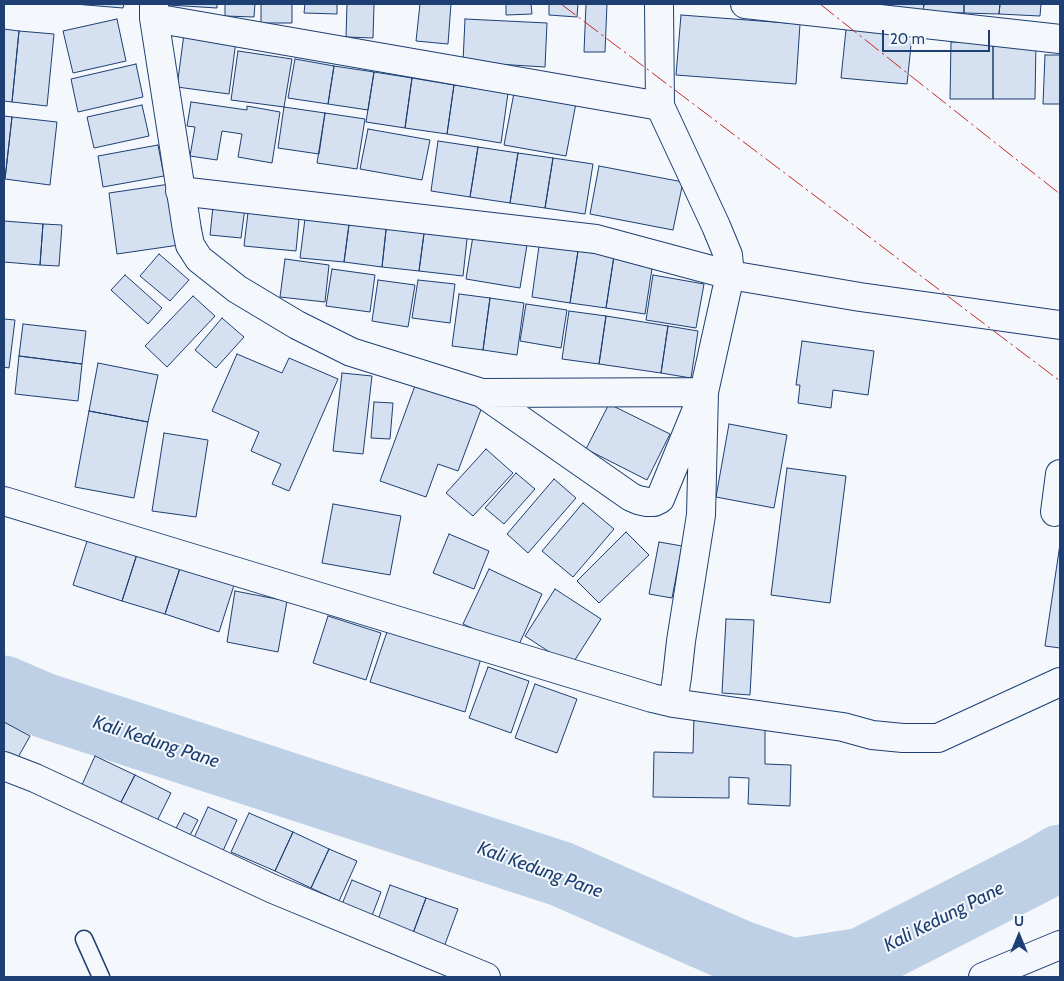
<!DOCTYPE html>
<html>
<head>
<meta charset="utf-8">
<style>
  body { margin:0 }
  #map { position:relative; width:1064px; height:981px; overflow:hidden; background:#f4f7fb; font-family:Cabin,sans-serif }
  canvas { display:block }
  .frame { position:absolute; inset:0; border:5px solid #1d3f73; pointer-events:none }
  .north { position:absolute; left:994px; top:911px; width:50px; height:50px; -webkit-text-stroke:4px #f4f7fb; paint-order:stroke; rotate:0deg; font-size:14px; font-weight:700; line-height:20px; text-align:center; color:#1d3f73 }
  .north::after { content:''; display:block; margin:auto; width:18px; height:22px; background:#1d3f73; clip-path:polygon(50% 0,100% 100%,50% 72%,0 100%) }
  .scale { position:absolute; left:882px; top:30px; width:108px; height:22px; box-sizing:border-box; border:2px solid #1d3f73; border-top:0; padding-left:6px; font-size:15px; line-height:18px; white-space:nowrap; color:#1d3f73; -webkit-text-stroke:4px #f4f7fb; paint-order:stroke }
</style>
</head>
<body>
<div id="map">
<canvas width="1064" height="981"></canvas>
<div class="frame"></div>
<div class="north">U</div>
<div class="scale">20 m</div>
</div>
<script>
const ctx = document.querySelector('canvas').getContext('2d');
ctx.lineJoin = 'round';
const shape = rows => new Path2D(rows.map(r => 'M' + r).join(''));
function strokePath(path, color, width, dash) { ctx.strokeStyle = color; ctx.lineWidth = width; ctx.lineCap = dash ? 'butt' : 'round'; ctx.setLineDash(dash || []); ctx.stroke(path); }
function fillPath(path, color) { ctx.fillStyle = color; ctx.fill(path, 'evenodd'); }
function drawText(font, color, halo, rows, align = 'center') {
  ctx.font = font + ' Cabin,sans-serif'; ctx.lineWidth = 4; ctx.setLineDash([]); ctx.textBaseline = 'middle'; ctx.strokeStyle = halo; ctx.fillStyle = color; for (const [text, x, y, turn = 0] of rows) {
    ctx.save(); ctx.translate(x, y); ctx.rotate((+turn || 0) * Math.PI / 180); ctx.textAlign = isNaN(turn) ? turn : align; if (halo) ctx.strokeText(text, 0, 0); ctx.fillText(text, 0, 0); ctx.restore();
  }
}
strokePath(shape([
  [4,688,43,705,561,874,741,953,792,971,862,960,1042,868,1060,857]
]), '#bed0e5', 65);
const building = shape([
  [74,4,124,4,123,8,74,4],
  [168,4,217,4,217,8,168,5,168,4],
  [225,4,255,4,254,17,225,16,225,4],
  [261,4,292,4,292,23,261,23,261,4],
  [305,4,337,4,337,14,304,13,305,4],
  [347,4,374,4,373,38,346,37,347,4],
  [420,4,451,4,448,44,416,41,420,4],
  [506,4,531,4,532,14,506,15,506,4],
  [549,4,578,4,577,17,549,15,549,4],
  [586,4,607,4,605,52,584,52,586,4],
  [893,4,924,4,923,11,892,10,893,4],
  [924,4,964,4,964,13,923,11,924,4],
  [964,4,1000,4,999,14,964,13,964,4],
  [1000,4,1041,4,1040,16,999,14,1000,4],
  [681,15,800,24,796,84,676,75,681,15],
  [117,19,126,61,73,73,63,31,117,19],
  [465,19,547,23,545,67,463,62,465,19],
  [847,20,913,26,907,84,841,78,847,20],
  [4,29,19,31,12,102,4,101,4,29],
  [19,31,54,34,47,106,12,102,19,31],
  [184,34,236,41,229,94,177,87,184,34],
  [951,42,993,42,993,99,950,99,951,42],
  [993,42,1036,42,1035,99,993,99,993,42],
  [238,51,292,59,284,107,231,100,238,51],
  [1045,55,1060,55,1060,104,1043,104,1045,55],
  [295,59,334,66,328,104,288,98,295,59],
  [136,64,143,97,78,112,71,79,136,64],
  [334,66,374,72,368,110,328,104,334,66],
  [374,72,412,78,405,128,366,122,374,72],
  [412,78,454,85,447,134,405,128,412,78],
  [454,85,508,93,501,143,447,134,454,85],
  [514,93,576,103,566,156,504,145,514,93],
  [191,102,247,110,247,106,280,112,272,163,238,157,242,134,222,131,217,160,190,156,195,127,187,126,191,102],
  [142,105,149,136,94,148,87,117,142,105],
  [284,107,325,113,319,154,278,148,284,107],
  [325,113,365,119,357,169,317,163,325,113],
  [4,116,12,117,5,179,4,179,4,116],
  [12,117,57,122,50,185,5,179,12,117],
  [368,129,430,140,422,180,360,169,368,129],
  [438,141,478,147,470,197,431,191,438,141],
  [158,145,164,176,103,187,98,156,158,145],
  [478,147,518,153,510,203,470,197,478,147],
  [518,153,553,158,545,208,510,203,518,153],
  [553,158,593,164,585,214,545,208,553,158],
  [599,166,683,182,673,230,590,214,599,166],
  [170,184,179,245,117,254,109,193,170,184],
  [214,197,246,200,241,238,210,235,214,197],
  [249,204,300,209,296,251,244,246,249,204],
  [306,211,350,217,344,262,300,258,306,211],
  [350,217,387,221,382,267,344,262,350,217],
  [4,221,43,224,40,265,4,262,4,221],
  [387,221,425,226,419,271,382,267,387,221],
  [43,224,62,225,59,266,40,265,43,224],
  [425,226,468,230,463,276,419,271,425,226],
  [473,236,527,245,520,288,466,279,473,236],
  [539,246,578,251,570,303,532,297,539,246],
  [578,251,614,256,606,308,570,303,578,251],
  [159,254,189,280,170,301,140,276,159,254],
  [614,256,653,262,645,314,606,308,614,256],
  [285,259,329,265,325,302,280,297,285,259],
  [332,269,375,275,370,312,326,306,332,269],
  [125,275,162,308,148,324,111,290,125,275],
  [653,275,704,284,696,328,646,320,653,275],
  [378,280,415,285,408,327,372,321,378,280],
  [418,280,455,284,450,323,412,318,418,280],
  [459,294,490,298,483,350,452,346,459,294],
  [193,296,215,316,167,367,145,346,193,296],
  [490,298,524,303,517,355,483,350,490,298],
  [526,304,567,310,561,348,520,341,526,304],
  [569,311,606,316,599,364,562,359,569,311],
  [606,316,668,326,661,373,599,364,606,316],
  [222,318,244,337,216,368,195,350,222,318],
  [4,319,15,320,9,368,4,367,4,319],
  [23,324,86,331,82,364,19,356,23,324],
  [668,326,698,331,691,378,661,373,668,326],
  [802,341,874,351,868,395,833,390,831,408,798,403,800,385,796,385,802,341],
  [237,354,282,373,289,358,338,379,289,491,272,484,281,464,251,451,259,432,212,411,237,354],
  [19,356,82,364,78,401,15,394,19,356],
  [98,363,158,375,148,422,89,411,98,363],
  [342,373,372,376,363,454,333,451,342,373],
  [416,383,482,407,458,471,438,464,426,497,380,481,416,383],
  [374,402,393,403,390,439,371,438,374,402],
  [609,404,670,434,647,480,586,449,609,404],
  [89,411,148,422,134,498,75,487,89,411],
  [729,424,787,435,774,508,716,497,729,424],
  [164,433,208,440,196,517,152,511,164,433],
  [486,449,513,473,473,516,446,493,486,449],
  [787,468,846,476,830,603,771,595,787,468],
  [516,473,535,489,504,524,485,508,516,473],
  [554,479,576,498,528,553,507,534,554,479],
  [583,503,614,529,573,577,542,551,583,503],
  [333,504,401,516,390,575,322,563,333,504],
  [626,532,649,555,599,603,577,581,626,532],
  [449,534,489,551,474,589,433,573,449,534],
  [89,535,138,551,122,601,73,585,89,535],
  [659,542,682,546,672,598,649,594,659,542],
  [1060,544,1060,648,1045,646,1060,544],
  [138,551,181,565,165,614,122,601,138,551],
  [181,565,235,582,219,632,165,614,181,565],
  [489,569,542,594,517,649,463,624,489,569],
  [555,589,601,619,571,666,525,636,555,589],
  [235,591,287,601,278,652,227,642,235,591],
  [328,616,381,633,366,680,313,663,328,616],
  [726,619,754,620,750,695,722,693,726,619],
  [389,626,482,655,465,712,370,682,389,626],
  [488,667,529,681,511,733,469,718,488,667],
  [535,684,577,699,557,753,515,738,535,684],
  [694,716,765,718,765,764,791,765,790,806,748,804,749,778,729,777,729,798,653,797,654,752,693,753,694,716],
  [4,722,30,736,16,761,4,755,4,722],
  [95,756,135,775,119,806,81,787,95,756],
  [135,775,171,793,156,823,119,806,135,775],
  [208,807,237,820,222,853,193,840,208,807],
  [184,813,198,820,188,839,174,832,184,813],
  [249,813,293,832,275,871,231,852,249,813],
  [293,832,329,849,311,888,275,871,293,832],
  [329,849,357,861,339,901,311,888,329,849],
  [352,880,381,892,370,921,340,909,352,880],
  [390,885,426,898,412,936,377,923,390,885],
  [426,898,458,909,444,947,412,936,426,898]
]);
fillPath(building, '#d5e0f0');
strokePath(building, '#1d3f73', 1);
const service = shape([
  [84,939,101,977]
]);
const minor = shape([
  [154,4,154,18,187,230,190,245,199,259,237,289,297,325,351,352,482,393,631,497,638,500,647,502,654,502,660,499,704,392,730,275,728,255,716,226,660,106,659,4],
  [745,4,1060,39],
  [154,18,660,106],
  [180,191,596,239,730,275,860,297,1060,325],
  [4,501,652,698,673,703,677,677,681,641,701,515,704,392,482,393],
  [1055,512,1060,474],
  [673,703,843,727,872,735,903,738,938,738,1060,682],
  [4,766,35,778,273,889,486,977]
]);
const trunk = shape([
  [983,977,1060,945]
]);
strokePath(service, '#1d3f73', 19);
strokePath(minor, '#1d3f73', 30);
strokePath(trunk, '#1d3f73', 30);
strokePath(service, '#f4f7fb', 16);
strokePath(minor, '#f4f7fb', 28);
strokePath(trunk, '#f4f7fb', 28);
strokePath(shape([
  [561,4,1060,381],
  [820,4,1060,194]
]), '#c62828', 1, [18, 4, 2.5, 4]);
drawText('italic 19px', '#1d3f73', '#f4f7fb', [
  ["Kali Kedung Pane",156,742,18],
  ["Kali Kedung Pane",540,870,20],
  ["Kali Kedung Pane",944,917,-27]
]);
</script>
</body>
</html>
